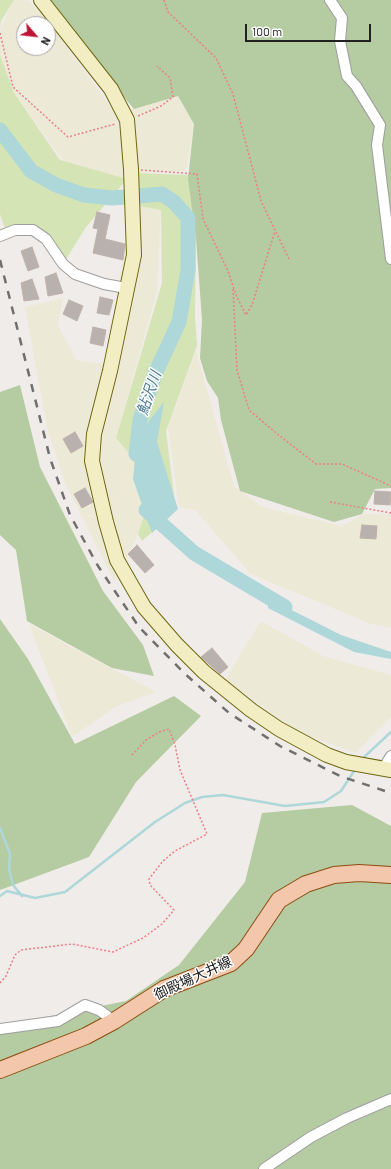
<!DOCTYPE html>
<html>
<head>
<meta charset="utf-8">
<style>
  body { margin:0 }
  #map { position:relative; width:391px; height:1169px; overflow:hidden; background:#f0ece9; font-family:Barlow,sans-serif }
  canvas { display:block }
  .north { position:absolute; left:16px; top:16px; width:40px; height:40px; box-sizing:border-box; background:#fff; border:1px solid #a6a6a6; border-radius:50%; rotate:118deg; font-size:11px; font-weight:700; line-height:16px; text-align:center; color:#212121 }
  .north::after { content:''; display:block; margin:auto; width:14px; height:18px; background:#bc1634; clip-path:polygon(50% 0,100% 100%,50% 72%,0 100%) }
  .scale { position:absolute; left:245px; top:24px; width:126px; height:18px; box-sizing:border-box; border:2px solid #212121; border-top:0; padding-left:5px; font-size:12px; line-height:14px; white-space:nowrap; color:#212121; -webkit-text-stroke:3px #fff; paint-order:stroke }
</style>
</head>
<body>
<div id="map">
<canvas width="391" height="1169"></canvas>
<div class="north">N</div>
<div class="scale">100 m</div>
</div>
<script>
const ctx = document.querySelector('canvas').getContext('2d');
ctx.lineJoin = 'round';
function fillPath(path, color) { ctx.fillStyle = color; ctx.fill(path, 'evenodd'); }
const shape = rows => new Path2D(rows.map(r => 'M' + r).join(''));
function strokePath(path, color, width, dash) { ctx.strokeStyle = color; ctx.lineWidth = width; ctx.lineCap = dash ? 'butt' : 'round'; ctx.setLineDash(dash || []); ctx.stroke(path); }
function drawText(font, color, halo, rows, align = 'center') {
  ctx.font = font + ' Barlow,"Noto Sans JP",sans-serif'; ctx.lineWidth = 3; ctx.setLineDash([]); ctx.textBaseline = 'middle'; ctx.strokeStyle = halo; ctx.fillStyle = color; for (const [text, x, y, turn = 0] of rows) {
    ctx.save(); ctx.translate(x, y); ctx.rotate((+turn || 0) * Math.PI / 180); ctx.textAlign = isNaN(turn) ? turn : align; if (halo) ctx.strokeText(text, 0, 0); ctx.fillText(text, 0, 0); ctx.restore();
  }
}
fillPath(shape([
  [13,0,27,0,44,15,116,114,127,179,64,162,10,88,0,56,0,31],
  [24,24,48,24,48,48,24,48],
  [178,96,194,124,186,171,138,173,129,110],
  [139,206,161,209,157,291,116,438,136,462,144,520,122,569,114,581,64,480,47,428,25,307,63,298,58,325,76,360,105,364,132,207],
  [196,351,234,486,262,507,342,526,364,514,391,514,391,628,371,624,251,574,195,510,179,507,168,428],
  [261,621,323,656,391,675,391,717,356,753,298,732,225,680],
  [29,624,156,692,117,706,72,737]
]), '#ecead6');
fillPath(shape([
  [0,0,14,0,1,21,0,29],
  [0,55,14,93,60,160,127,179,86,227,63,264,33,230,6,232,0,214],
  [138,173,188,175,196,234,195,315,197,346,166,431,176,511,142,541,138,534,144,516,133,458,116,438,162,283,161,210,139,206]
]), '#d5e4b4');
fillPath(shape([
  [43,0,391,0,391,488,375,489,362,514,334,522,240,491,221,420,218,398,207,381,200,358,202,320,196,238,188,179,194,124,178,96,134,109],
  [20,385,40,467,103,591,143,645,154,676,112,668,27,621,16,550,0,535,0,392],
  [0,619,28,659,75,744,174,696,201,716,136,782,89,857,0,890],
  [352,805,391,826,391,1169,0,1169,0,1026,126,1001,179,965,245,882,262,813]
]), '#b5cba2');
fillPath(shape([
  [164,402,157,442,178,509,152,533,133,479,138,435],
  [268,598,341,635,391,652,391,659,354,652,268,608]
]), '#aed7d9');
strokePath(shape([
  [362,759,391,732],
  [0,828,10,854,9,869,13,885,22,896],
  [0,896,7,891,35,898,65,892,155,822,185,803,202,797,223,795,285,806,324,802,341,791,356,768]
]), '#aed7d9', 2.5);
strokePath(shape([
  [0,130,31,171,56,185,84,195,112,198,162,194,174,202,188,218,188,270,179,322,155,374,140,420,136,454],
  [146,510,194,553,285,607]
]), '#aed7d9', 15);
const building = shape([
  [97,212,110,215,105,239,125,244,123,260,93,253,98,229,93,228,97,212],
  [32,247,39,267,28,271,21,251,32,247],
  [56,273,63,293,48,296,45,277,56,273],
  [32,279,39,299,24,301,21,283,32,279],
  [100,297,113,300,109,315,97,313,100,297],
  [69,300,83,306,77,321,63,314,69,300],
  [93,327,106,330,103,346,90,343,93,327],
  [75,432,83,446,71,453,63,439,75,432],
  [85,488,93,502,82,508,74,494,85,488],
  [375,491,391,492,390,505,374,504,375,491],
  [362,525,377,526,376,539,360,538,362,525],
  [137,545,154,565,145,573,128,554,137,545],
  [212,648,228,667,220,674,201,657,212,648]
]);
fillPath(building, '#b9b1ae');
strokePath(building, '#c0b1ac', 1);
const street = shape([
  [330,0,342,18,340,41,347,76,356,86,380,125,377,145,391,259],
  [0,236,15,230,33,230,46,239,63,264,75,274,104,284,126,288],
  [383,769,391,756],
  [0,1029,58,1021,85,1005,99,1010,114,1021],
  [264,1169,311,1137,347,1118,391,1099]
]);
const secondary = shape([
  [41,0,111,89,127,120,131,169,134,255,110,371,94,434,92,461,106,522,117,560,144,607,177,645,204,672,251,710,279,729,327,755,346,762,391,770]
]);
const primary = shape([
  [0,1070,86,1036,114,1021,164,989,231,963,246,949,279,900,306,884,334,875,359,873,391,875]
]);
strokePath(street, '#9e9e9e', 12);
strokePath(secondary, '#6e6811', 16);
strokePath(primary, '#8d4d10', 18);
strokePath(shape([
  [164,0,168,12,216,58,233,94,261,201,289,259],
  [0,33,13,87,68,137,115,124],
  [138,116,161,106,173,97,170,78,157,66],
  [141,170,197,174,203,219,228,271,236,295,246,315,252,305,275,231],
  [233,289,237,370,249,410,276,433,316,464,342,464,391,486],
  [330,502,391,513],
  [0,983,6,976,15,955,21,950,72,944,113,952,143,938,162,924,174,910,150,885,149,879,163,861,175,851,207,834,180,770,175,745,169,729,159,732,146,740,131,756]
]), '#ec7e87', 1.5, [2, 2]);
strokePath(street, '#fff', 10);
strokePath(secondary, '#f3edc3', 14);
strokePath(primary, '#f3c7ab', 16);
strokePath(shape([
  [0,260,50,458,70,515,98,566,139,627,184,673,229,713,280,746,340,776,391,793]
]), '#6f6f6f', 2.5, [8, 8]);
drawText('14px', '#212121', '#fff', [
  ["御殿場大井線",193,978,-25]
]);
drawText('italic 15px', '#4c7b90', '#fff', [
  ["鮎沢川",149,393,-71]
]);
</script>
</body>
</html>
